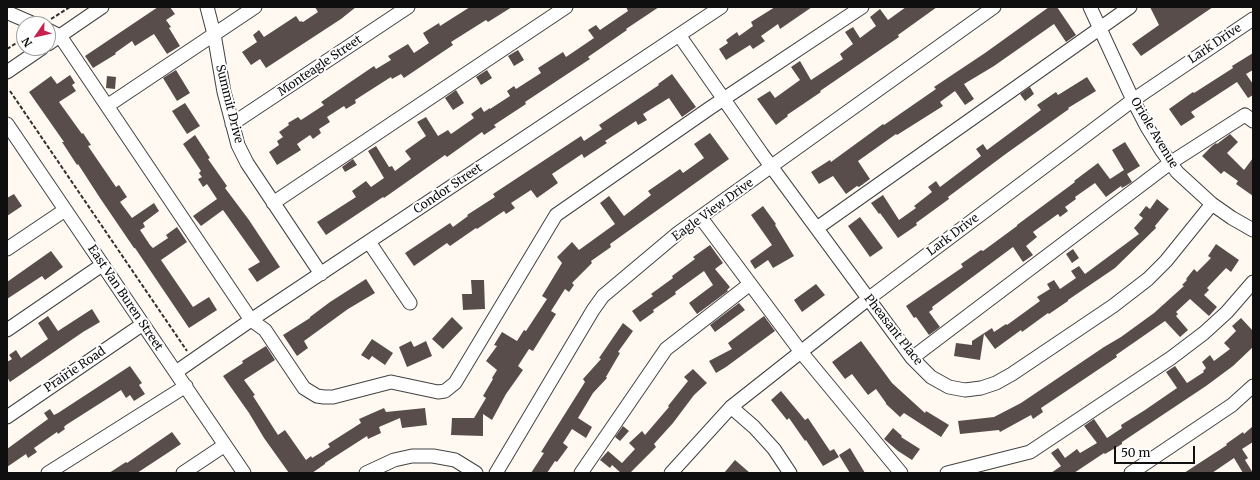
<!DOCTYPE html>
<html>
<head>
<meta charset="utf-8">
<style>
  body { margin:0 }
  #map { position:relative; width:1260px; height:480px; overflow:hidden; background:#fff9f2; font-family:Merriweather,serif }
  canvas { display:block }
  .frame { position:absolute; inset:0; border:8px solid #0f0f0f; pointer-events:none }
  .north { position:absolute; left:16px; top:16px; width:40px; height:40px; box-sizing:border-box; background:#fff; border:1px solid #9f9f9f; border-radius:50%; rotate:236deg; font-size:11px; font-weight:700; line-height:16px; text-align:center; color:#0f0f0f }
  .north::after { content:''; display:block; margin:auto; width:14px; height:18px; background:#c7204d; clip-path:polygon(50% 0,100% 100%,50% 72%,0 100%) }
  .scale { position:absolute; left:1114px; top:446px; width:81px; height:18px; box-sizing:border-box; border:2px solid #0f0f0f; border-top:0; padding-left:5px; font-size:12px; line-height:14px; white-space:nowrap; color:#0f0f0f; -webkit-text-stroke:3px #fff; paint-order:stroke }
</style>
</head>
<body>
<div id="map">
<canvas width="1260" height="480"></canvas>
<div class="frame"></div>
<div class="north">N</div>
<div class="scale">50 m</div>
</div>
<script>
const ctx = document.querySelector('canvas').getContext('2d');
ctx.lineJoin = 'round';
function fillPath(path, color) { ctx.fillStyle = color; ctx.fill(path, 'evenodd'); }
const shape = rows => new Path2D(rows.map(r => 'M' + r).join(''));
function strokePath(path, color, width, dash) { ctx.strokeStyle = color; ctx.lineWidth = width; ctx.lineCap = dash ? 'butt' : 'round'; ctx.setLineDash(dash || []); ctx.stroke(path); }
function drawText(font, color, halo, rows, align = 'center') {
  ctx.font = font + ' Merriweather,serif'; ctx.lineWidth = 4; ctx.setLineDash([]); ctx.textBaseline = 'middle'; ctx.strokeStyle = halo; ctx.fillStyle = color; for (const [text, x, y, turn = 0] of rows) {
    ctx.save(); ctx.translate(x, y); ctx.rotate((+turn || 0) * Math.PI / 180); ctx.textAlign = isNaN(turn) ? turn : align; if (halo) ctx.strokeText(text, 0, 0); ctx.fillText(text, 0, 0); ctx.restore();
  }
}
fillPath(shape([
  [158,7,170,7,175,14,166,20,171,27,169,28,180,46,167,54,154,34,135,46,132,41,115,53,116,54,93,68,85,56],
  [315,7,356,7,341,19,266,68,260,59,251,65,242,52,257,42,253,35,259,30,264,37,296,16,300,22,301,21,303,22,318,12],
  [470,7,512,7,488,22,486,20,451,42,453,45,404,78,401,74,392,79,391,77,355,100,356,103,346,109,344,106,327,117,330,122,319,129,321,133,313,139,310,135,297,144,301,150,277,165,269,152,279,145,277,141,283,137,279,132,289,125,288,123,298,117,301,120,324,105,321,102,374,66,376,69,391,60,388,56,408,44,414,53,429,43,423,33,439,23,440,26],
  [626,7,659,7,626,29,627,30,588,57,590,59,525,102,526,104,494,125,496,127,484,135,482,132,447,157,445,155,384,198,383,197,326,235,317,222,356,197,352,191,366,181,371,187,384,178,368,151,376,146,389,167,392,166,395,171,411,159,405,151,426,136,417,122,426,117,438,136,448,130,451,134,474,118,471,114,481,107,484,112,490,108,490,109,510,96,507,91,514,86,516,89,541,73,538,68,563,52,566,57,594,38,588,30,596,25,600,30,628,11],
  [775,7,812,7,780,29,778,24,761,36,765,41,753,49,750,45,726,60,719,49,728,43,726,40,737,32,739,36,753,26,751,22],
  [906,7,937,7,898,35,899,37,820,91,821,92,787,115,788,116,776,125,757,99,770,91,775,98,800,80,791,67,800,61,811,80,843,59,840,54,853,44,845,32,853,27,860,38,876,26,870,17,880,9,888,20],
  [1049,7,1057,7,1076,35,1066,42,1054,24,994,66,964,84,974,99,965,105,955,91,940,102,943,106,897,135,896,134,858,161,870,179,859,187,857,186,846,194,833,176,819,184,811,172,830,160,831,162,883,124,884,125,936,89,934,87,985,53],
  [1150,7,1213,7,1141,56,1132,44,1159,25],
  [518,50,524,60,514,66,508,56],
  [1253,53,1253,70,1246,74,1253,84,1253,95,1248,98,1237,82,1191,112,1195,117,1181,126,1169,109,1193,92,1194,93,1233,68,1232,66],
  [176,70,190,93,177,101,163,78],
  [487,70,492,78,481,85,476,77],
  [672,74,696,107,682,117,669,98,643,114,647,120,638,125,636,121,605,141,607,143,584,158,582,154,552,174,558,183,537,198,531,190,511,203,515,208,506,214,504,211,477,229,476,228,450,246,447,243,414,266,405,253,450,223,453,227,468,216,467,215,495,197,493,194,581,136,584,141,602,129,599,125,659,85,658,84],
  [70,75,75,83,72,85,76,91,59,102,82,134,83,133,91,145,88,146,116,187,119,185,127,197,120,202,132,218,154,203,159,211,143,223,145,227,140,230,150,245,153,248,168,238,166,235,177,227,187,242,161,260,193,307,209,297,217,310,189,328,135,248,134,248,100,198,78,164,77,165,62,142,64,142,29,92,51,76,57,84],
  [107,76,116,77,115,89,106,88],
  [1087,77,1096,91,1068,108,1069,109,1007,153,948,197,949,199,916,223,917,225,898,238,880,213,879,214,871,203,883,195,899,220,916,208,914,206,932,192,928,187,936,181,940,187,981,156,976,149,983,144,987,150,1041,110,1037,105,1056,92,1058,95],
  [1030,87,1034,94,1025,101,1020,94],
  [456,90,464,103,453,110,445,98],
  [185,103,200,126,187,134,172,111],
  [710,133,729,159,610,244,611,247,591,261,592,263,572,283,574,285,569,292,565,289,551,311,556,314,533,351,529,349,518,366,523,370,506,394,492,420,483,414,483,436,451,435,452,418,474,418,486,398,483,396,493,379,492,378,497,370,486,361,497,346,494,345,502,332,517,341,524,330,526,331,547,299,542,296,562,263,557,257,572,242,579,250,615,224,600,203,609,196,624,216,651,195,648,191,680,169,683,173,704,158,694,144],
  [1230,134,1238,142,1227,153,1244,170,1253,158,1253,196,1236,184,1238,181,1224,171,1221,174,1202,156,1212,146,1216,143,1217,144],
  [195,135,210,158,208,159,227,186,225,188,249,220,280,267,257,282,248,269,260,262,223,210,201,226,193,216,217,199,207,184,203,187,198,179,202,177,199,173,201,171,183,144],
  [1125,142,1140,166,1127,174,1132,182,1122,188,1121,186,1106,197,1095,183,1075,197,1076,199,1065,207,1068,211,1060,217,1058,214,1033,232,1037,237,1026,246,1033,255,1023,262,1013,247,932,307,933,309,929,312,940,327,929,335,916,317,914,318,906,306,963,267,961,264,981,250,983,251,1017,226,1017,225,1075,182,1074,181,1098,163,1110,179,1124,170,1112,150],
  [353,159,357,165,345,172,342,167],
  [14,194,22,206,7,216,7,198],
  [1157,199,1169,209,1155,226,1156,228,1115,268,1068,300,1068,301,1049,314,1048,313,1022,332,1021,330,995,349,984,334,980,360,954,356,956,343,972,345,972,341,992,328,994,332,1006,324,1007,325,1040,301,1037,297,1050,289,1047,284,1054,280,1060,289,1076,278,1071,271,1079,266,1085,274,1139,234,1134,228,1143,218,1139,215,1146,206,1150,209],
  [763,206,776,224,775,225,794,256,773,268,768,260,755,269,750,261,772,245,751,215],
  [860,217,883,248,870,257,848,226],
  [1216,244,1239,260,1231,272,1226,268,1207,288,1209,290,1204,295,1217,307,1209,316,1190,299,1176,312,1178,314,1176,316,1188,330,1180,337,1165,321,1116,355,1117,357,1053,400,1041,408,1043,412,1033,419,1031,415,1000,432,999,430,960,434,958,421,994,417,1021,403,1104,347,1121,337,1154,313,1184,286,1182,285,1187,280,1186,279,1194,269,1197,272,1211,258,1208,256],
  [710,245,723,263,715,269,730,287,727,290,728,291,697,314,689,303,713,285,704,271,675,292,676,294,653,310,654,312,640,322,632,311,653,296,651,294,673,278,672,276,695,259,693,257],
  [1073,249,1079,258,1072,263,1066,254],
  [51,251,63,267,45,280,42,276,7,299,7,282],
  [366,279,375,293,348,309,304,341,308,348,297,356,283,335,310,318,310,317,330,302],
  [471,280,484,280,485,309,463,310,462,294,472,294],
  [816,284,825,295,802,312,794,300],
  [739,303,745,310,715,332,710,325],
  [92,309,100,322,83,332,10,382,7,377,7,362,12,359,9,355,16,350,21,358,48,339,38,323,48,316,58,331],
  [764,316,775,331,726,367,716,373,709,361,732,349,728,343],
  [452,317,463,328,443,349,432,339],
  [1241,318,1253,331,1253,347,1233,366,1206,386,1122,442,1122,444,1105,454,1104,453,1074,473,1051,473,1061,466,1051,453,1058,448,1065,458,1077,449,1080,453,1097,443,1084,426,1094,419,1107,438,1122,428,1121,425,1145,410,1177,388,1166,372,1175,366,1187,383,1204,372,1203,371,1206,368,1202,362,1210,355,1214,361,1230,349,1224,343,1236,331,1232,326],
  [623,323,633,331,618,352,620,353,606,377,607,378,593,393,578,418,592,427,586,438,572,429,563,443,568,447,557,462,555,461,547,473,531,473,544,453,541,452,585,382,583,379,601,359,599,358],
  [372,339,393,353,385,365,372,356,369,360,361,355],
  [411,341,414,347,426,341,432,356,407,367,399,347],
  [861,341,892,383,925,413,926,411,949,425,941,437,904,413,900,417,886,404,886,403,876,389,868,395,852,374,845,379,832,362],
  [266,346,275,360,244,380,255,395,253,396,278,435,285,430,306,460,311,456,312,458,330,447,328,444,361,423,359,419,384,408,386,412,425,408,427,425,402,428,400,418,379,427,381,433,368,439,367,436,325,463,325,464,312,473,289,473,264,438,249,413,223,376,243,363,242,361],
  [130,366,142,383,139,385,145,394,134,401,130,395,126,398,121,390,66,425,64,427,65,429,58,434,57,432,34,448,37,452,28,458,26,454,7,467,7,449,48,419,44,413,50,409,54,415,58,413],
  [693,369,707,383,694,395,673,423,654,444,656,447,630,473,621,473,612,465,610,468,600,460,608,451,622,463,635,449,629,443,642,431,645,435,669,407,668,406,688,381,684,377],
  [781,391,805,420,808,418,830,451,834,449,839,457,823,466,806,440,805,441,789,418,787,420,771,400],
  [623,426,629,431,620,441,615,437],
  [1253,426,1253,442,1242,449,1248,458,1245,460,1253,473,1243,473,1234,458,1212,473,1184,473,1227,445,1226,444,1243,432,1244,434],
  [893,428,902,436,901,437,920,449,912,460,898,451,884,439],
  [172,432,181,444,166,454,137,473,109,473,126,462,127,463],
  [850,448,865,473,850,473,839,455],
  [735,460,750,473,724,473]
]), '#594d4b');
const minor = shape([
  [207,7,214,34,224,92,238,145,247,163,321,274],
  [1090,7,1133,100,1147,127,1162,151,1177,172,1212,204,1232,218,1253,230],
  [11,14,34,24],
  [48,30,60,36,251,320,265,330,304,388,317,396,324,397,333,397,391,382,438,392,445,391,455,383,556,215,710,108,862,7],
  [679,35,762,154,912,358,931,377,949,387,965,390,981,388,996,383,1012,374,1113,306,1148,279,1166,261,1212,204],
  [48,44,102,7],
  [7,72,42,48],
  [107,106,255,7],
  [7,124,244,473],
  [232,124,408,7],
  [273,203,566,7],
  [701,218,801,352,901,473],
  [817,228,1130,7],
  [369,242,410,303],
  [7,249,65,210],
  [7,330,102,265],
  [912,358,1170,163,1245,115,1253,121],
  [176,372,251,320,721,7],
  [731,407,754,427,774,449,790,473],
  [7,417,143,324],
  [48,473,186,386],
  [183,473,225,445],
  [366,473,394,460,412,456,433,456,455,460,476,473],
  [496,473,593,310,603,296,678,233,994,7],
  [581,473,666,349,750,284],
  [671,473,731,407,868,299,1133,100,1253,19],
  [947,473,1030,452,1171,358,1204,333,1227,312,1253,282],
  [1131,473,1232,405,1253,386]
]);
strokePath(minor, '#424242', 15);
strokePath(shape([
  [51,19,70,7],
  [7,49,24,38],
  [10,91,187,351]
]), '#313131', 2, [4, 2]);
strokePath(minor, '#fff', 13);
drawText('12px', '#0f0f0f', '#fff', [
  ["Lark Drive",1215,44,-34],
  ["Monteagle Street",320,66,-34],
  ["Summit Drive",229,104,76],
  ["Oriole Avenue",1154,133,59],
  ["Condor Street",448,189,-34],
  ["Eagle View Drive",713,210,-36],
  ["Lark Drive",953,235,-37],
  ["East Van Buren Street",125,298,56],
  ["Pheasant Place",893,330,52],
  ["Prairie Road",75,370,-34]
]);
</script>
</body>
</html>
